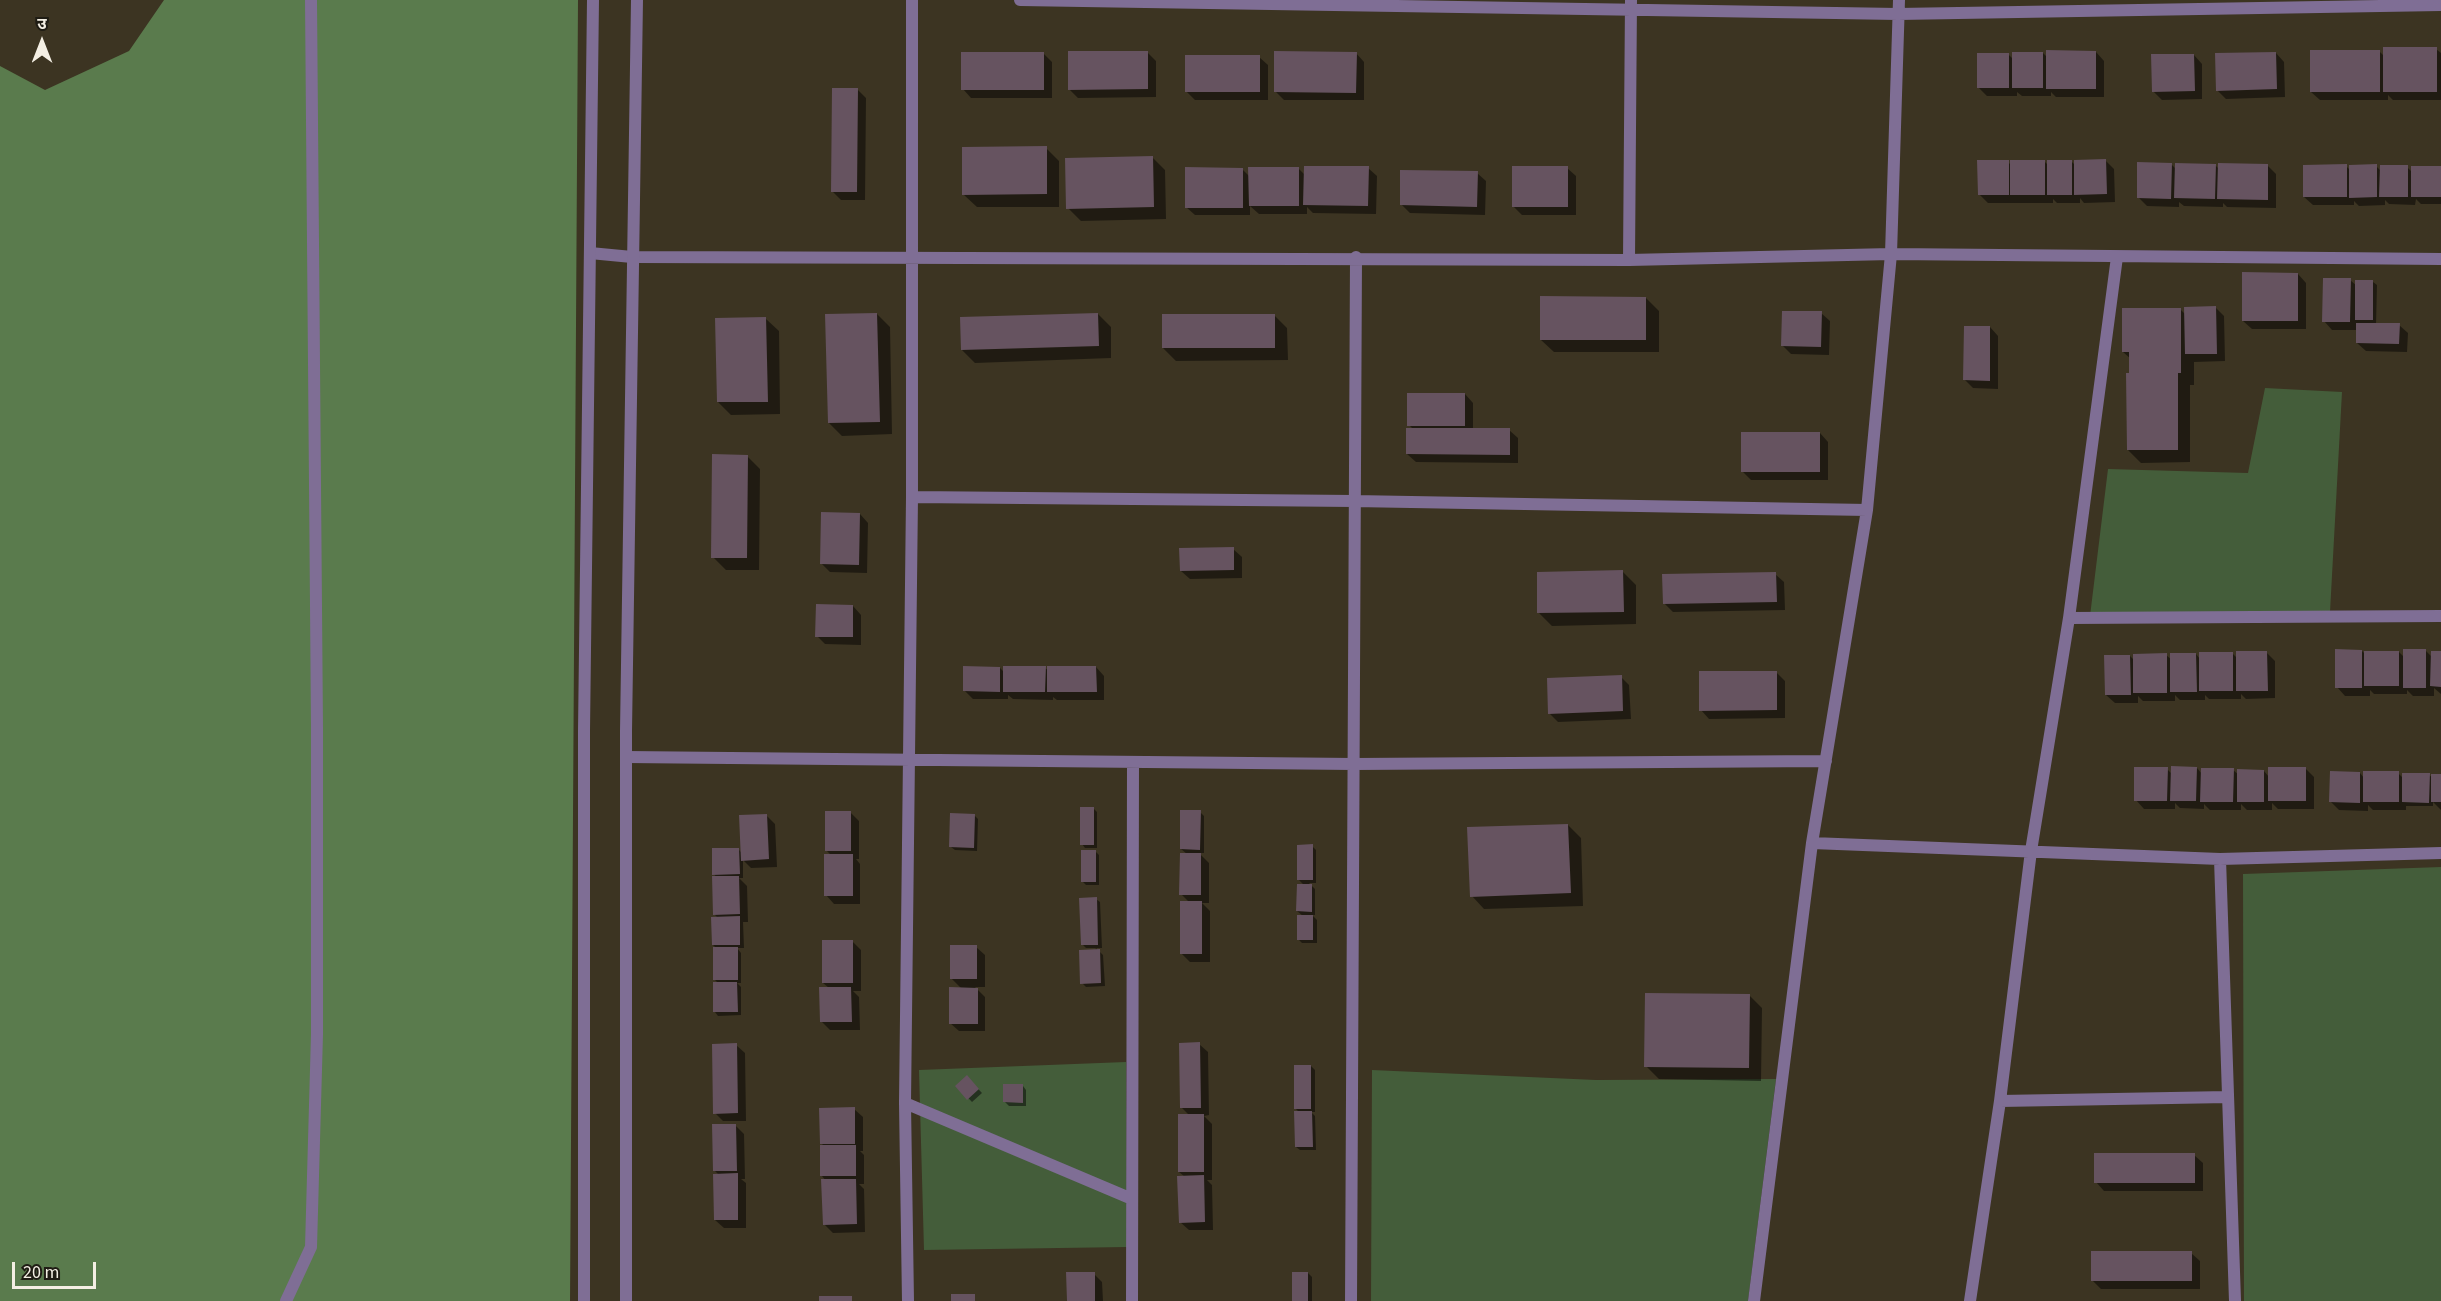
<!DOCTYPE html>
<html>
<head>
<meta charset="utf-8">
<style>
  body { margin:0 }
  #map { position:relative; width:2441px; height:1301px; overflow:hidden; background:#3c3422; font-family:"Source Sans 3","Noto Sans Devanagari",sans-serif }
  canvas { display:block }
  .north { position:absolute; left:12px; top:12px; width:60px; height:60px; -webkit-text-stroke:4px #1f1c14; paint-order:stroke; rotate:0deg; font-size:16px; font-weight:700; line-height:24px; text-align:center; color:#f4efe4 }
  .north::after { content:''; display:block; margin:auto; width:21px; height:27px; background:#f4efe4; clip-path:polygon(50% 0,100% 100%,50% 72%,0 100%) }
  .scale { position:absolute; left:12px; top:1262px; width:84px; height:27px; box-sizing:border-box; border:3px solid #f4efe4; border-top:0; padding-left:8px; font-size:18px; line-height:21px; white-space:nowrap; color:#f4efe4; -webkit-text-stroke:4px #1f1c14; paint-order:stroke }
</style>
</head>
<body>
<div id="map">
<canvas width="2441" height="1301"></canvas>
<div class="north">उ</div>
<div class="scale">20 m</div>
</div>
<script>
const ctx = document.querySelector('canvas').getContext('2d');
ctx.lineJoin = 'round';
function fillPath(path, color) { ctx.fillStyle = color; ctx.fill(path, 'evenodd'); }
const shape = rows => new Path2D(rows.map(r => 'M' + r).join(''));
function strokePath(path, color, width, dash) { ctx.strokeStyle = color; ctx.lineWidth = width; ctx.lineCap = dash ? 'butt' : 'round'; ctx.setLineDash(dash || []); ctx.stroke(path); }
fillPath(shape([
  [2265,388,2342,392,2330,612,2090,616,2108,469,2248,473],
  [2441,867,2441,1301,2244,1301,2243,874],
  [1126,1062,1127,1247,924,1250,919,1070],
  [1372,1070,1596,1080,1776,1079,1748,1301,1371,1301]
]), '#445d3a');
fillPath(shape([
  [164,0,578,0,570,1301,0,1301,0,66,45,90,129,51]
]), '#5a7b4d');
fillPath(shape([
  [2436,49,2441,53,2441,100,2393,100,2388,95,2388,100,2320,100,2311,92,2379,51,2385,57],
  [1147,52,1156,61,1156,97,1078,98,1069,89],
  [2096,52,2104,61,2104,97,2056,97,2051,92,2051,96,2022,96,2017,92,2017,96,1987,96,1978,87,2008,54,2013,59,2043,53,2048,58],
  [1043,53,1052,62,1052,98,971,98,963,89],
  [1356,53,1364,62,1364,100,1284,100,1276,92],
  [2276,53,2284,62,2285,97,2226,99,2217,90],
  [2194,55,2202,64,2202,99,2162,100,2153,91],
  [1259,57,1268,65,1268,100,1195,100,1186,91],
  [857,89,866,98,865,200,841,200,833,192],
  [1046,148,1059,161,1059,207,977,207,964,195],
  [1152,157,1165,170,1166,219,1081,221,1068,208],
  [2105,160,2114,169,2115,202,2084,203,2080,198,2080,203,2057,203,2053,199,2053,203,1988,203,1979,194,2008,162,2011,165,2044,161,2048,165,2072,162,2075,165],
  [2171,164,2176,169,2215,165,2219,169,2268,166,2276,174,2276,208,2227,207,2223,203,2223,207,2184,206,2179,202,2179,207,2147,206,2139,198],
  [2346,166,2350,170,2376,166,2381,171,2407,167,2412,172,2441,167,2441,204,2421,204,2416,199,2415,205,2389,204,2385,200,2385,205,2359,206,2354,201,2354,205,2313,205,2304,197],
  [1298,168,1305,175,1368,168,1377,176,1376,214,1313,213,1307,207,1307,214,1259,214,1250,206,1250,215,1195,215,1186,207,1242,169,1250,177],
  [1567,168,1576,176,1576,215,1522,215,1513,206],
  [1477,173,1486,181,1485,215,1410,213,1401,204],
  [2298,274,2306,283,2306,329,2252,329,2243,321],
  [2350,280,2357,286,2373,282,2377,285,2376,325,2399,325,2408,333,2407,352,2366,351,2357,343,2357,330,2332,330,2324,321],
  [1646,298,1659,311,1659,352,1554,352,1541,340],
  [2216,308,2224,316,2225,361,2194,362,2194,385,2190,385,2190,462,2141,463,2128,450,2131,359,2123,352,2181,310,2186,315],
  [1821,313,1830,321,1829,355,1791,354,1783,346],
  [877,314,890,327,892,434,842,436,829,423],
  [1098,314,1111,327,1111,358,975,363,962,350],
  [1274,315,1287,328,1288,360,1176,361,1163,348],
  [766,319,779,331,780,414,731,415,718,402],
  [1990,327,1998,336,1998,389,1973,388,1965,380],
  [1465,394,1473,403,1473,430,1509,430,1518,438,1518,463,1416,462,1407,454,1413,429,1409,425],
  [1820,433,1828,442,1828,480,1751,480,1743,472],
  [747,456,760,469,759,570,726,570,713,557],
  [860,514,868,523,867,573,830,572,821,563],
  [1233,549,1242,557,1242,578,1190,579,1181,571],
  [1623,572,1636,585,1636,624,1552,626,1539,613],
  [1775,574,1784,582,1785,610,1673,612,1664,603],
  [853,606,861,615,861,645,825,644,817,636],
  [2362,651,2366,655,2399,652,2405,658,2426,651,2432,657,2441,653,2441,694,2434,688,2434,696,2413,696,2407,690,2407,694,2374,694,2370,690,2370,696,2345,696,2337,687],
  [2266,652,2275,661,2275,698,2246,699,2241,694,2241,699,2209,699,2205,695,2205,700,2180,700,2175,695,2175,701,2143,701,2138,696,2138,703,2115,703,2106,695,2130,656,2135,661,2166,655,2172,660,2196,654,2200,659,2233,654,2237,658],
  [1096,667,1104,676,1104,700,1057,700,1053,697,1053,700,1013,699,1008,695,1008,699,973,699,964,690,1000,668,1005,673,1045,668,1049,671],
  [1776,672,1785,681,1785,718,1709,719,1701,710],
  [1621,677,1629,685,1631,719,1558,722,1550,714],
  [2197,768,2202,774,2233,770,2239,775,2264,771,2269,777,2306,769,2314,777,2314,809,2278,809,2272,803,2272,810,2247,810,2241,804,2241,810,2210,810,2204,804,2204,809,2180,808,2175,803,2175,809,2144,809,2136,800,2167,769,2172,774],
  [2360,773,2364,778,2398,773,2403,778,2429,775,2433,778,2441,775,2441,810,2433,802,2433,806,2406,806,2406,810,2373,810,2368,805,2368,811,2339,810,2331,802],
  [1093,808,1097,812,1097,848,1085,848,1082,844],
  [850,812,859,821,859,859,856,859,860,864,860,904,834,904,826,895,831,855,826,850],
  [1200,812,1204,816,1204,853,1199,853,1209,863,1209,903,1202,903,1210,911,1210,962,1190,962,1181,953,1189,902,1181,894,1187,854,1181,849],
  [766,815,775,824,777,867,751,868,743,860,743,878,739,878,747,886,748,922,743,922,744,948,737,948,741,953,741,983,737,983,741,987,741,1015,718,1016,715,1012,718,983,714,979,717,949,713,945,718,918,714,914,717,878,714,874,739,850,742,853],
  [974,815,978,819,977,851,955,850,951,847],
  [1568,825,1581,838,1583,906,1484,909,1472,896],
  [1312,846,1316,850,1316,883,1309,883,1315,889,1315,915,1312,915,1317,920,1317,943,1302,943,1298,939,1303,916,1297,911,1305,886,1299,880],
  [1095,851,1099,855,1099,885,1086,885,1082,881],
  [1096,899,1100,902,1102,948,1096,948,1103,955,1105,986,1086,987,1082,983,1096,948,1086,948,1082,944],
  [852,941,861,950,861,991,853,991,859,997,860,1030,830,1030,822,1022,829,988,823,983],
  [976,947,985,955,985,987,975,987,985,997,985,1031,959,1031,950,1023,962,989,951,978],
  [1749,995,1762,1008,1761,1081,1659,1079,1646,1066],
  [1199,1044,1208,1052,1209,1115,1204,1116,1212,1124,1212,1180,1207,1180,1212,1185,1213,1230,1189,1230,1180,1222,1185,1177,1179,1172,1189,1115,1181,1107],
  [736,1045,745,1053,746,1121,723,1121,715,1113],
  [1311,1066,1315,1070,1315,1112,1311,1112,1315,1116,1316,1150,1300,1150,1296,1147,1300,1113,1295,1108],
  [967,1077,982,1093,972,1102,957,1086],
  [1023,1086,1026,1090,1026,1106,1009,1106,1005,1102],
  [854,1109,863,1117,863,1151,860,1151,864,1155,864,1184,859,1184,864,1189,865,1232,833,1233,824,1224,826,1181,822,1176,825,1147,821,1143],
  [735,1125,744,1134,745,1179,741,1179,746,1183,746,1228,724,1228,715,1220,719,1175,715,1171],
  [2194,1155,2203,1163,2203,1191,2104,1191,2096,1182],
  [2191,1253,2200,1261,2200,1289,2101,1289,2092,1280],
  [1308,1273,1312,1277,1312,1301,1293,1301],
  [1094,1274,1102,1282,1103,1301,1068,1301]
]), '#0007');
fillPath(shape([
  [2383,47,2437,47,2437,92,2383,92],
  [2046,50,2096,51,2096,89,2046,89],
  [2310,50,2380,50,2380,92,2310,92],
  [1068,51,1148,51,1148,89,1068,90],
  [1274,51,1357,52,1356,93,1274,92],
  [961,52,1044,52,1044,90,961,90],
  [2012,52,2043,52,2043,88,2012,88],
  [2276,52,2277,89,2216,91,2215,53],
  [1977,53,2009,53,2009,88,1977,88],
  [2151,54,2194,54,2195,91,2152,92],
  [1185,55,1260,55,1260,92,1185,92],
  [832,88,858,88,857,192,831,192],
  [1047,146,1047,194,962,195,962,147],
  [1153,156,1154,207,1066,209,1065,158],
  [2106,159,2107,194,2074,195,2074,160],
  [1977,160,2009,160,2009,195,1978,195],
  [2010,160,2045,160,2045,195,2010,195],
  [2047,160,2072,160,2072,195,2047,195],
  [2137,162,2172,163,2171,199,2137,198],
  [2175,163,2216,164,2215,199,2174,198],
  [2218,163,2268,164,2268,200,2217,199],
  [2347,164,2347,197,2303,197,2303,165],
  [2377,164,2377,197,2349,198,2349,165],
  [2380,165,2408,165,2408,197,2379,197],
  [1304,166,1369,166,1368,206,1303,205],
  [1512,166,1568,166,1568,207,1512,207],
  [2411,166,2441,166,2441,197,2411,197],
  [1185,167,1243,168,1243,208,1185,208],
  [1248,167,1299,167,1299,206,1249,206],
  [1400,170,1478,171,1477,207,1400,205],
  [2242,272,2298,273,2298,321,2242,321],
  [2323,278,2351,278,2350,322,2322,322],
  [2355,280,2373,280,2373,320,2355,320],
  [1540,296,1646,297,1646,340,1540,340],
  [2216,306,2217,354,2185,354,2184,307],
  [2122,308,2181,308,2181,373,2178,373,2178,450,2127,450,2126,373,2129,373,2129,352,2122,352],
  [1782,311,1822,311,1821,347,1781,346],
  [877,313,880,422,828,423,825,314],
  [1098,313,1099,346,961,350,960,317],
  [1162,314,1275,314,1275,348,1162,348],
  [766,317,768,402,717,402,715,318],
  [2356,323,2400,323,2399,344,2356,343],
  [1964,326,1990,326,1990,381,1963,380],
  [1407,393,1465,393,1465,426,1407,426],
  [1406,428,1510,428,1510,455,1406,454],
  [1741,432,1820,432,1820,472,1741,472],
  [712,454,748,455,747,558,711,558],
  [821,512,860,513,859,565,820,564],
  [1234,547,1234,570,1180,571,1179,548],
  [1623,570,1624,612,1537,613,1537,572],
  [1776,572,1777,602,1663,604,1662,574],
  [816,604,853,605,853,637,815,637],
  [2335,649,2362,650,2362,688,2335,688],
  [2403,649,2426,649,2426,688,2403,688],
  [2236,651,2267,651,2268,691,2236,691],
  [2364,651,2399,651,2399,686,2364,686],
  [2431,651,2441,651,2441,687,2430,686],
  [2199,652,2233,652,2233,691,2199,691],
  [2167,653,2167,693,2133,693,2133,654],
  [2170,653,2196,653,2197,692,2170,692],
  [2104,655,2130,655,2131,695,2105,695],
  [963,666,1000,667,1000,692,963,691],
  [1003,666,1046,666,1045,692,1003,692],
  [1047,666,1096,666,1097,692,1047,692],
  [1699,671,1777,671,1777,710,1699,711],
  [1622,675,1623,711,1548,714,1547,678],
  [2171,766,2197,767,2196,801,2170,801],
  [2134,767,2168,767,2167,801,2134,801],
  [2268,767,2306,767,2306,801,2268,801],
  [2201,768,2234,768,2233,802,2200,802],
  [2237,769,2264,770,2264,802,2237,802],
  [2330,771,2360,772,2360,803,2329,802],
  [2363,771,2399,771,2399,802,2363,802],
  [2402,773,2430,773,2429,803,2402,802],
  [2431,774,2441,774,2441,802,2431,802],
  [1080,807,1094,807,1094,845,1080,845],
  [1180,810,1201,810,1200,850,1180,849],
  [825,811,851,811,851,851,825,851],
  [950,813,975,814,974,848,949,847],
  [767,814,769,859,741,861,739,815],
  [1568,824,1571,893,1470,897,1467,827],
  [1313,844,1313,880,1297,880,1297,845],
  [712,848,739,848,740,874,712,875],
  [1081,850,1096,850,1096,882,1081,882],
  [1180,853,1201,853,1201,895,1179,895],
  [824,854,853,854,853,896,824,896],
  [712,876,739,876,740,914,713,915],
  [1297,884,1312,884,1312,912,1296,911],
  [1097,897,1098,945,1081,945,1079,898],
  [1180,901,1202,901,1202,954,1180,954],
  [1297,915,1313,915,1313,940,1297,940],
  [740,916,740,945,712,945,711,917],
  [822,940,853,940,853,983,822,983],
  [950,945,977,945,977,979,950,979],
  [713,947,738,947,738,980,713,980],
  [1100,949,1101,983,1080,984,1079,950],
  [713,982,737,982,738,1012,713,1012],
  [819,987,851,987,852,1022,820,1022],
  [949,987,978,988,978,1024,949,1024],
  [1645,993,1750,994,1749,1068,1644,1067],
  [1200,1042,1201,1108,1180,1108,1179,1043],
  [737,1043,738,1113,713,1114,712,1044],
  [1294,1065,1311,1065,1311,1109,1294,1109],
  [967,1075,979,1089,967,1100,955,1086],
  [1003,1084,1023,1084,1023,1103,1003,1102],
  [855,1107,855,1144,820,1144,819,1108],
  [1294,1111,1312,1111,1313,1147,1295,1147],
  [1178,1114,1204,1114,1204,1172,1178,1172],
  [712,1124,736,1124,737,1171,713,1171],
  [820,1145,856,1145,856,1176,820,1176],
  [2094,1153,2195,1153,2195,1183,2094,1183],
  [738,1173,738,1220,714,1220,713,1174],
  [1204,1175,1205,1222,1179,1223,1177,1176],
  [821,1179,856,1179,857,1224,823,1225],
  [2091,1251,2192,1251,2192,1281,2091,1281],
  [1066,1272,1095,1272,1095,1301,1067,1301],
  [1292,1272,1308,1272,1308,1301,1292,1301],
  [951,1294,975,1294,975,1301,951,1301],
  [819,1296,852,1296,852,1301,819,1301]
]), '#665360');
strokePath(shape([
  [286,1301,311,1247,317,1034,317,727,311,0]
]), '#7f6e95', 12);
strokePath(shape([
  [1020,0,1898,14,2441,5],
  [590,253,632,257,1629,260,1891,254,2441,259],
  [1629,260,1631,0],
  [912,497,1354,501,1867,510],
  [2069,618,2441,616],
  [626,757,1354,764,1826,761],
  [1812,843,2220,859],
  [2000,1101,2228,1097],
  [905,1103,1132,1199],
  [908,1301,905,1103,912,497,912,0],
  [1132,1301,1133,763],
  [1351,1301,1356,257],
  [1754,1301,1812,843,1867,510,1891,254,1899,0],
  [1970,1301,2000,1101,2031,851,2069,618,2117,257],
  [2235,1301,2220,859,2441,853]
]), '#7f6e95', 12);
strokePath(shape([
  [584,1301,584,730,593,0],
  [626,1301,626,731,637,0]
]), '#7f6e95', 12);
</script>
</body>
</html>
